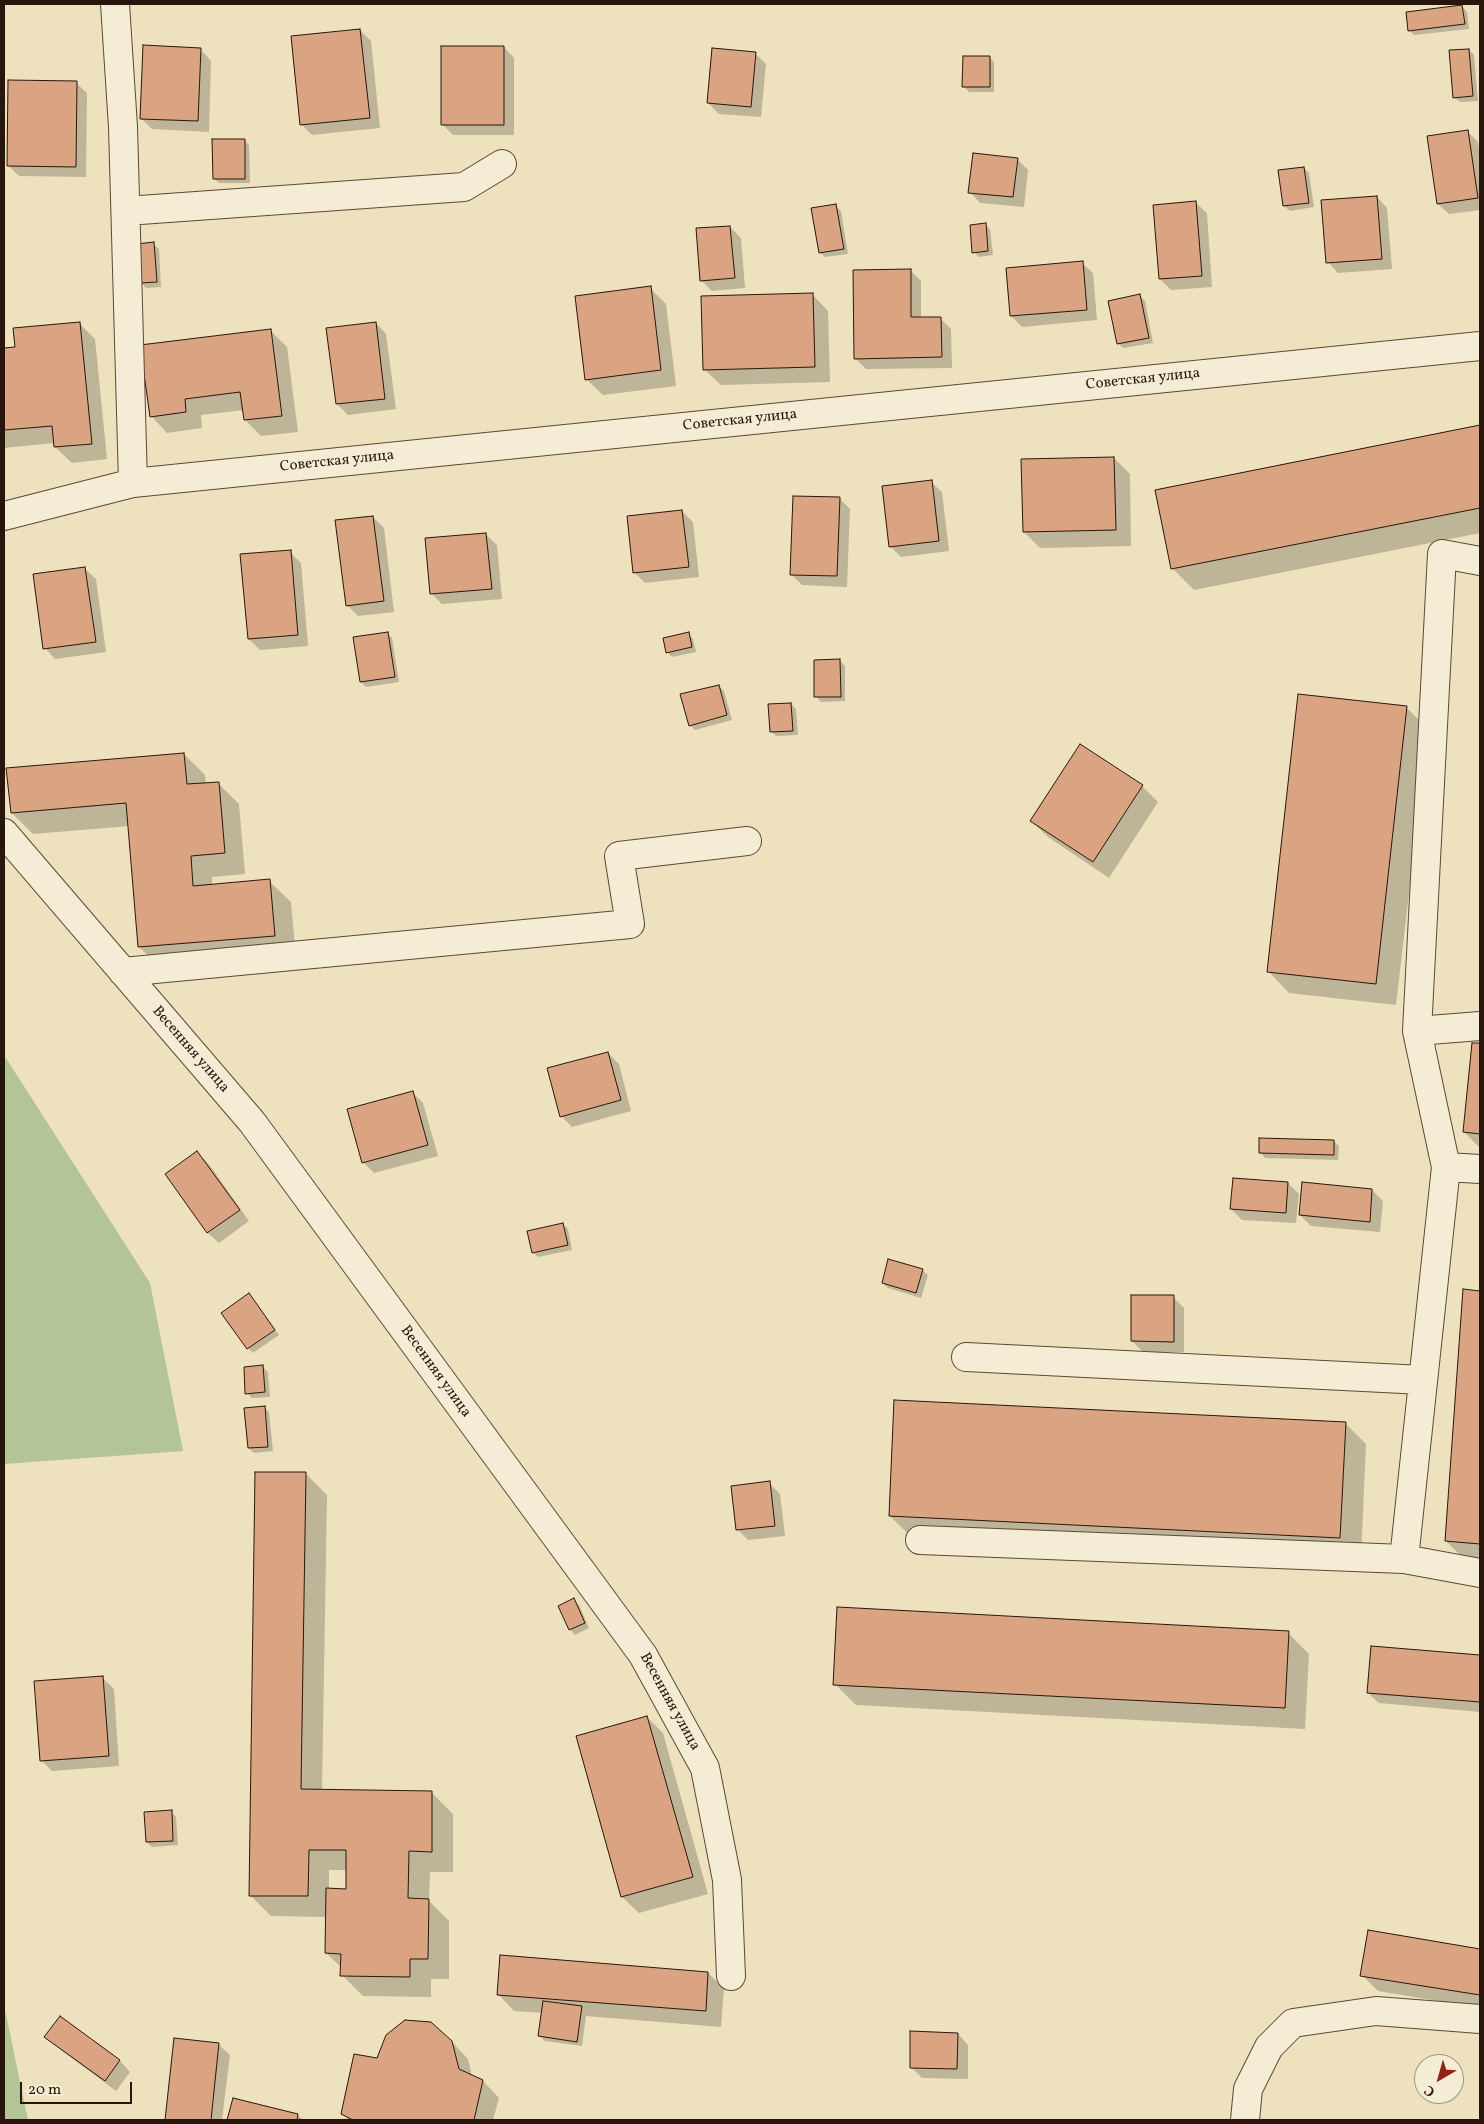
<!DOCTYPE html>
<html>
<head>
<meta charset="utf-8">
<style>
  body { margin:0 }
  #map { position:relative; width:1484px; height:2124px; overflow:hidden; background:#eee1bd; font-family:Vollkorn,serif }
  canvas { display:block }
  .frame { position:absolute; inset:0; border:5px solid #28160e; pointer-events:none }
  .north { position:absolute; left:1414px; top:2054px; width:50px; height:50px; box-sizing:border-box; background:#f4ecd4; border:1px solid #a29685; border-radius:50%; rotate:218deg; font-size:14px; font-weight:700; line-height:20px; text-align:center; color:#28160e }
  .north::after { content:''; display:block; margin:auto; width:18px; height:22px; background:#8f2418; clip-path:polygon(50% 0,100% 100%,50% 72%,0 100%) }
  .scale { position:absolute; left:20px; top:2082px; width:112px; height:22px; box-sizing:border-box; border:2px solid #28160e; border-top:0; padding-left:6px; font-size:15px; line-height:18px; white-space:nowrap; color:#28160e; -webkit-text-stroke:4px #f4ecd4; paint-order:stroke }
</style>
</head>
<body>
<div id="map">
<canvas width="1484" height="2124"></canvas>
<div class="frame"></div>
<div class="north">С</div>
<div class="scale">20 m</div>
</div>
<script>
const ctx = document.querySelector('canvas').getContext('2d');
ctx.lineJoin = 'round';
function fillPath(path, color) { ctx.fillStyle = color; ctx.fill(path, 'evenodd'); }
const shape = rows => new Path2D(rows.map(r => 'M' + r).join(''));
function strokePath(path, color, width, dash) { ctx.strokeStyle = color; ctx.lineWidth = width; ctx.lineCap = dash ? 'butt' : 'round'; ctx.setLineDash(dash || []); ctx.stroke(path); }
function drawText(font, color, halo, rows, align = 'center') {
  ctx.font = font + ' Vollkorn,serif'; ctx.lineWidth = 5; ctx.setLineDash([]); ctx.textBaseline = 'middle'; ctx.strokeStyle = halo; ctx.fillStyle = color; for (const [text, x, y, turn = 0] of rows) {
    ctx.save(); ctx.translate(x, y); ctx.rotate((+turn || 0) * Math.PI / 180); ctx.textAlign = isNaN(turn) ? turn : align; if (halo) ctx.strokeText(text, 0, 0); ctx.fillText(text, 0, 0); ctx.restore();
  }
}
fillPath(shape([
  [4,1055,150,1283,183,1451,4,1464],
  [4,2005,28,2120,4,2120]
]), '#b3c496');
fillPath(shape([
  [1462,6,1467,12,1469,29,1414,35,1409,30],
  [360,30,371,41,380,128,312,135,301,124],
  [504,47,514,58,514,135,453,135,442,124],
  [201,50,211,61,209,132,152,129,141,118],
  [1469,50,1474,55,1478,101,1460,102,1454,97],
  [755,53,766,64,761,117,719,114,708,103],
  [989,57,994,62,994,92,969,92,964,87],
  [76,83,87,93,86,177,19,176,8,165],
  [1467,131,1478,142,1480,157,1480,215,1480,210,1449,214,1438,204],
  [244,140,249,145,250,183,219,183,214,178],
  [1017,159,1028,170,1024,207,980,203,970,192],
  [1304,168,1309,173,1314,207,1290,211,1284,206],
  [1377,197,1387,208,1392,269,1338,273,1328,262],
  [1196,203,1207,213,1212,287,1171,290,1160,279],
  [836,206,841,211,848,254,825,257,820,252],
  [985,224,990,229,993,255,979,257,974,252],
  [730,227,741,238,745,288,712,291,702,281],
  [153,244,159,249,161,287,146,288,141,283],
  [1082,263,1093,273,1097,320,1022,327,1011,316],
  [910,270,921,281,921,318,940,318,951,329,952,368,866,369,855,358],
  [650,288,666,304,676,386,603,395,586,379],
  [812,294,828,311,830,382,721,385,704,369],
  [1140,296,1145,301,1153,343,1123,348,1118,343],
  [79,323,95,339,107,459,72,463,55,447,55,443,4,448,4,349,16,348],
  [376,323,386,334,396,409,348,415,337,404,328,329],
  [271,331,287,347,298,432,261,436,245,420,244,410,201,415,202,428,167,433,151,416],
  [1480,426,1480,533,1194,590,1173,569,1157,491],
  [1114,458,1130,474,1131,546,1040,548,1024,532],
  [931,482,942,492,949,551,901,557,890,546],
  [839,498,850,509,847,587,802,585,791,574],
  [682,511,693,522,699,577,645,583,634,572],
  [373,517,384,528,394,612,358,616,347,605],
  [486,535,497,545,502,599,442,604,432,594],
  [290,552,301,563,308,646,260,650,249,639],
  [85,569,96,579,106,652,55,659,45,648],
  [387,633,392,638,399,682,366,687,361,682],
  [688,633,693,639,696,652,672,657,667,652],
  [840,661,845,666,845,701,821,702,816,696],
  [719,686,724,691,732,720,695,730,690,725],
  [791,704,796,709,798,735,776,736,771,731],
  [1407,708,1428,729,1396,1005,1289,993,1268,971],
  [184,754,205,775,206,784,218,783,239,804,245,874,212,877,212,885,269,881,291,902,296,957,161,968,139,947,129,826,33,834,12,813],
  [1142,786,1158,802,1109,878,1048,837,1031,821],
  [1473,1044,1480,1045,1480,1148,1464,1132],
  [608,1053,619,1064,631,1111,572,1127,561,1116],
  [412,1092,423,1103,438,1156,374,1173,363,1162],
  [1334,1141,1339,1146,1338,1160,1265,1158,1260,1152],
  [197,1153,208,1163,249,1221,219,1243,208,1233,166,1174],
  [1288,1183,1299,1194,1296,1223,1242,1220,1231,1209],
  [1303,1183,1372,1190,1383,1201,1380,1232,1311,1226,1300,1215],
  [563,1224,568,1229,572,1250,538,1257,533,1252],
  [922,1270,928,1275,921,1298,888,1288,883,1283],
  [1464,1291,1480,1292,1480,1563,1467,1562,1446,1541],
  [249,1294,279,1335,253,1353,248,1348],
  [1173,1297,1184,1308,1184,1352,1143,1352,1132,1341],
  [263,1367,268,1372,270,1397,252,1398,247,1393],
  [264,1407,269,1412,273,1451,254,1453,249,1448],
  [1345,1423,1366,1444,1361,1558,911,1537,890,1516],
  [306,1474,327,1495,322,1790,432,1793,453,1814,453,1872,430,1872,429,1901,449,1921,449,1979,431,1979,431,1997,363,1996,342,1975,342,1968,326,1953,326,1917,271,1916,250,1895],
  [329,1870,347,1870,347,1890,329,1890],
  [769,1483,780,1494,785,1536,748,1540,737,1529],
  [574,1600,579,1605,589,1628,575,1635,570,1629],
  [1288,1633,1309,1654,1305,1729,856,1705,835,1684],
  [1372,1647,1480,1656,1480,1712,1379,1703,1368,1693],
  [103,1678,114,1689,119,1766,52,1771,41,1760],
  [647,1717,663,1733,708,1894,639,1913,622,1897,577,1736],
  [171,1812,176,1817,178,1845,152,1847,147,1842],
  [1369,1932,1480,1950,1480,2008,1378,1991,1362,1975],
  [708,1973,724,1989,721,2027,586,2016,582,2046,545,2041,540,2036,543,2013,514,2011,498,1994],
  [60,2018,120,2061,130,2072,116,2091,57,2047,46,2037],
  [958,2034,968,2045,968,2079,922,2078,911,2067],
  [175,2040,219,2045,230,2055,222,2120,166,2120],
  [452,2042,468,2059,472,2077,483,2081,499,2098,493,2120,349,2120,342,2114,377,2059],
  [234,2099,298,2115,303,2120,229,2120]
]), '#0003');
const building = shape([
  [1462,5,1465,24,1408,31,1406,12,1462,5],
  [360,29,370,118,300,125,291,36,360,29],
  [143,45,201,48,198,121,140,119,143,45],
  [441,46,504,46,504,125,441,125,441,46],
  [712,48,756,52,751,107,707,103,712,48],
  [1469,49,1473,96,1453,98,1449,50,1469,49],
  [963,56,990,56,990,87,962,87,963,56],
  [8,80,77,81,76,167,7,166,8,80],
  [1468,130,1478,198,1437,204,1427,136,1468,130],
  [212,139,245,139,245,179,213,179,212,139],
  [973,153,1018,158,1013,197,968,193,973,153],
  [1304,167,1309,203,1283,206,1278,170,1304,167],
  [1377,196,1382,259,1326,263,1321,200,1377,196],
  [1196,201,1202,276,1159,279,1153,205,1196,201],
  [836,204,844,249,819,253,811,208,836,204],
  [986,223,988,251,972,253,970,225,986,223],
  [730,226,735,278,700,281,696,228,730,226],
  [154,242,157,282,140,283,137,244,154,242],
  [1083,261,1087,310,1010,316,1006,268,1083,261],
  [911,269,911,317,941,317,942,357,854,359,853,270,911,269],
  [651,286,661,370,585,380,575,296,651,286],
  [813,293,815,367,703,370,701,296,813,293],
  [1140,294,1149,338,1117,344,1108,301,1140,294],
  [80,322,92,444,54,447,52,426,4,430,4,348,15,347,13,328,80,322],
  [376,322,385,399,336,404,326,328,376,322],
  [271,329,282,416,244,420,240,392,185,399,186,412,150,417,140,345,271,329],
  [1480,425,1480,508,1171,569,1155,490,1480,425],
  [1114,457,1116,530,1023,532,1021,459,1114,457],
  [932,480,939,541,889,547,882,486,932,480],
  [793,496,840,497,837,576,790,575,793,496],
  [682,510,689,567,633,573,627,516,682,510],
  [373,516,384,601,346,606,335,520,373,516],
  [486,533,492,589,430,594,425,538,486,533],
  [291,550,298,635,248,639,240,554,291,550],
  [85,567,96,642,43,649,33,574,85,567],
  [388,632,395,677,360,682,353,637,388,632],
  [689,632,692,647,666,653,663,638,689,632],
  [840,659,841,697,814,697,814,660,840,659],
  [719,685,727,715,689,726,680,694,719,685],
  [1298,694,1407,706,1376,984,1267,972,1298,694],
  [791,703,793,731,770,732,768,704,791,703],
  [1080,744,1143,785,1093,862,1030,821,1080,744],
  [184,753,187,784,219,782,225,853,191,856,193,886,270,879,275,936,138,947,126,803,11,813,6,768,184,753],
  [1472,1043,1480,1043,1480,1134,1463,1132,1472,1043],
  [608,1052,621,1100,560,1117,547,1068,608,1052],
  [413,1091,428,1145,362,1163,347,1109,413,1091],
  [1259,1138,1334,1140,1334,1155,1259,1153,1259,1138],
  [197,1151,240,1210,207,1233,165,1174,197,1151],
  [1233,1178,1288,1182,1286,1213,1230,1209,1233,1178],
  [1302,1182,1372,1189,1370,1222,1299,1215,1302,1182],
  [563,1223,568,1245,532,1253,527,1231,563,1223],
  [888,1259,923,1269,916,1293,882,1283,888,1259],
  [1463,1289,1480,1291,1480,1544,1445,1541,1463,1289],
  [249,1293,275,1330,247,1349,221,1313,249,1293],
  [1131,1295,1174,1295,1174,1342,1131,1341,1131,1295],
  [263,1365,265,1392,245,1394,244,1367,263,1365],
  [894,1400,1346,1422,1340,1538,889,1516,894,1400],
  [265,1406,268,1447,248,1448,244,1408,265,1406],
  [255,1472,306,1472,301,1789,432,1791,432,1852,409,1851,408,1898,429,1899,428,1959,410,1959,410,1977,340,1976,341,1954,325,1953,326,1888,346,1889,346,1850,309,1850,308,1896,249,1896,255,1472],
  [770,1481,775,1526,736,1530,731,1486,770,1481],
  [574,1598,585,1623,569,1630,558,1606,574,1598],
  [837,1607,1289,1631,1285,1708,833,1685,837,1607],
  [1371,1646,1480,1655,1480,1702,1367,1693,1371,1646],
  [103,1676,109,1756,40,1761,34,1681,103,1676],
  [647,1716,693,1877,621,1897,576,1736,647,1716],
  [172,1810,173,1841,146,1842,144,1812,172,1810],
  [1368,1930,1480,1949,1480,1995,1360,1976,1368,1930],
  [500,1955,708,1972,706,2011,497,1995,500,1955],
  [543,2001,582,2006,577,2042,538,2036,543,2001],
  [60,2016,120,2060,105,2081,44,2037,60,2016],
  [405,2020,431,2022,452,2041,459,2069,483,2080,474,2120,353,2120,341,2114,354,2054,377,2058,386,2035,405,2020],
  [910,2031,958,2033,957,2069,910,2068,910,2031],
  [174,2038,219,2043,211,2120,165,2120,174,2038],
  [233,2098,298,2114,297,2120,227,2120,233,2098]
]);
fillPath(building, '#daa482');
strokePath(building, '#28160e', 1);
const minor = shape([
  [115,4,123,127,133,483],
  [126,211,464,187,502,164],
  [4,516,133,483,1480,346],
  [4,833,252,1122,643,1655,705,1768,727,1880,731,1976],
  [123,972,630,924,619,856,747,841],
  [1417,1031,1480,1026],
  [1446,1167,1417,1031,1442,554,1480,561],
  [966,1357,1423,1380],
  [920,1540,1404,1559,1446,1167,1480,1169],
  [1404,1559,1480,1573],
  [1245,2120,1248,2089,1269,2047,1293,2023,1376,2011,1480,2019]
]);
strokePath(minor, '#5a493a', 30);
strokePath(minor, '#f4ecd4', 28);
drawText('15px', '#28160e', '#f4ecd4', [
  ["Советская улица",1143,380,-6],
  ["Советская улица",740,421,-6],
  ["Советская улица",337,462,-6],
  ["Весенняя улица",190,1050,49],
  ["Весенняя улица",435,1372,54],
  ["Весенняя улица",669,1702,61]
]);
</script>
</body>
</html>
